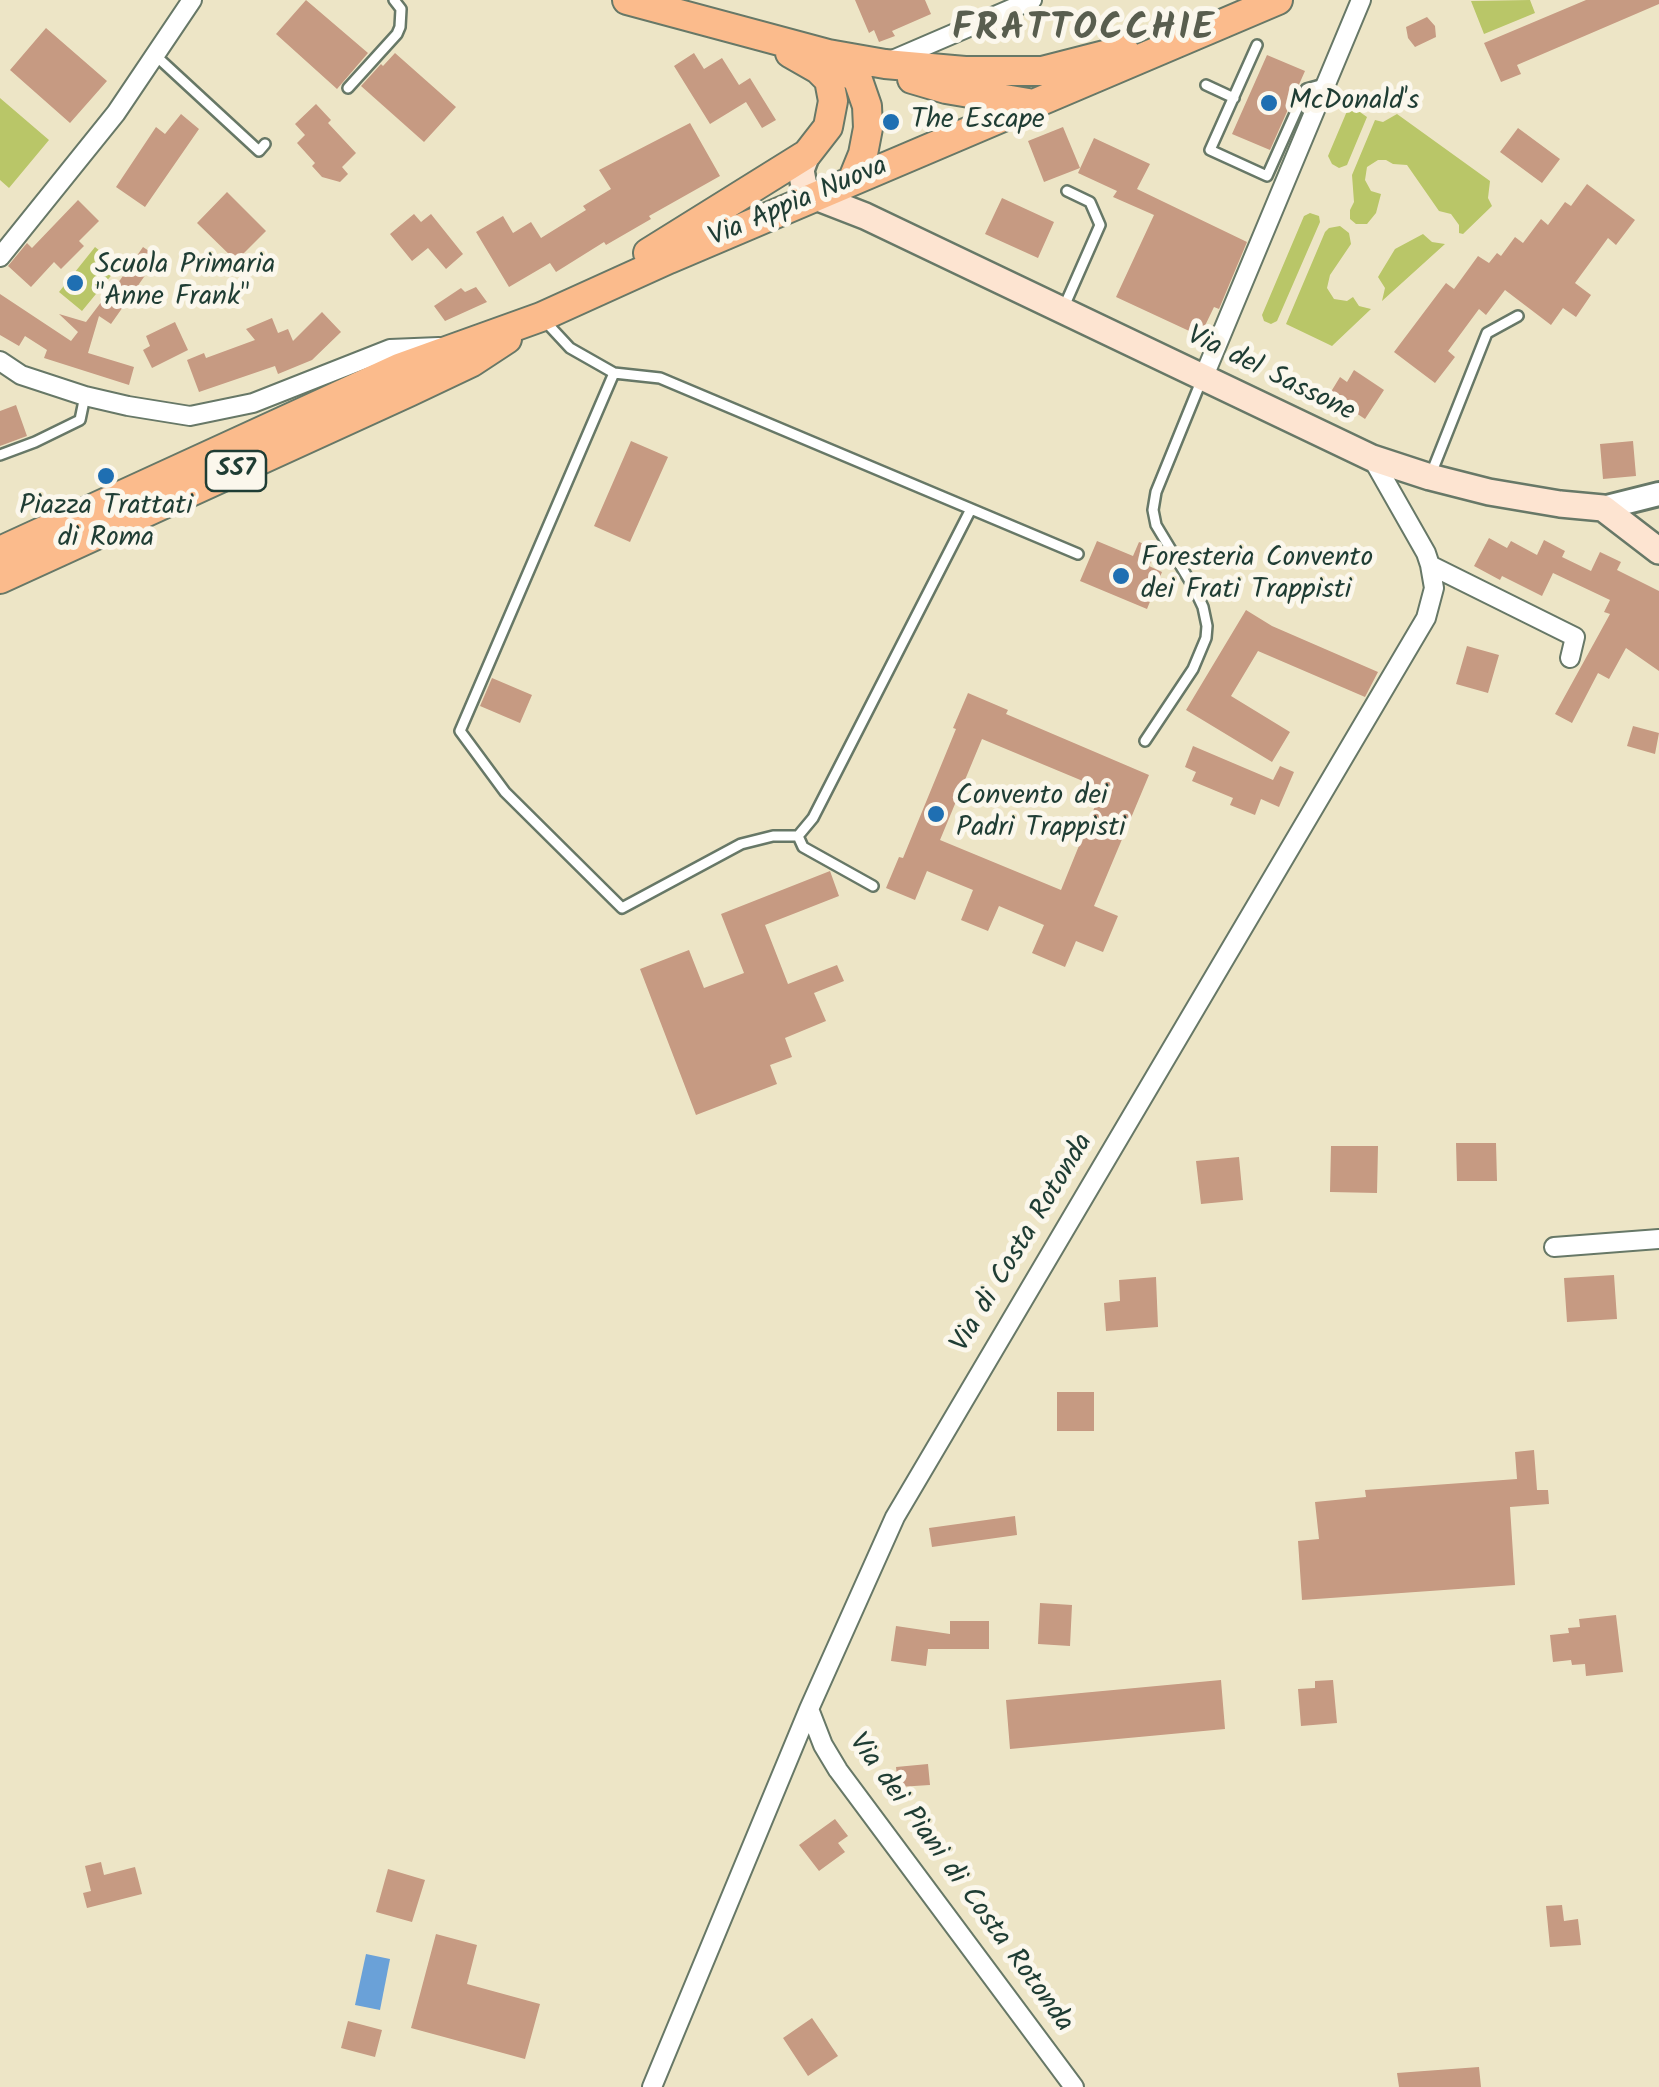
<!DOCTYPE html>
<html>
<head>
<meta charset="utf-8">
<style>
  body { margin:0 }
  canvas { display:block; background:#ede5c6 }
</style>
</head>
<body>
<canvas width="1659" height="2087"></canvas>
<script>
const ctx = document.querySelector('canvas').getContext('2d');
ctx.lineJoin = 'round';
function fillPath(path, color) { ctx.fillStyle = color; ctx.fill(path, 'evenodd'); }
const shape = rows => new Path2D(rows.map(r => 'M' + r).join(''));
function strokePath(path, color, width, dash) { ctx.strokeStyle = color; ctx.lineWidth = width; ctx.lineCap = dash ? 'butt' : 'round'; ctx.setLineDash(dash || []); ctx.stroke(path); }
function drawText(font, color, halo, rows, align = 'center') {
  ctx.font = font + ' Kalam,sans-serif'; ctx.lineWidth = 10; ctx.setLineDash([]); ctx.textBaseline = 'middle'; ctx.strokeStyle = halo; ctx.fillStyle = color; for (const [text, x, y, turn = 0] of rows) {
    ctx.save(); ctx.translate(x, y); ctx.rotate((+turn || 0) * Math.PI / 180); ctx.textAlign = isNaN(turn) ? turn : align; if (halo) ctx.strokeText(text, 0, 0); ctx.fillText(text, 0, 0); ctx.restore();
  }
}
fillPath(shape([
  [1530,0,1535,13,1484,34,1471,1],
  [1353,97,1357,110,1367,117,1347,165,1339,168,1332,164,1328,156],
  [0,98,49,140,9,188,0,180],
  [1397,114,1490,181,1488,198,1492,206,1463,234,1459,233,1459,225,1451,214,1439,211,1407,165,1393,164,1386,160,1378,160,1367,167,1365,180,1371,191,1381,194,1376,213,1367,224,1356,224,1350,219,1350,210,1354,202,1352,175,1375,120,1383,122],
  [1310,213,1319,216,1320,222,1277,321,1271,324,1264,321,1262,315,1304,216],
  [1340,226,1349,233,1351,244,1330,275,1327,288,1334,299,1347,301,1353,297,1359,306,1371,309,1332,346,1286,324,1325,232,1329,228],
  [1423,234,1432,242,1445,244,1382,301,1385,288,1378,277,1395,249],
  [95,247,119,266,82,311,59,292]
]), '#b9c668');
fillPath(shape([
  [366,1954,390,1959,380,2010,355,2005]
]), '#6aa1d8');
fillPath(shape([
  [306,0,368,53,337,89,276,34],
  [855,0,925,0,931,14,892,31,895,36,879,42,874,30,869,33],
  [1586,0,1659,0,1659,4,1517,65,1521,74,1501,82,1484,43],
  [1427,17,1435,26,1436,37,1415,47,1408,38,1406,27],
  [46,28,107,81,70,123,10,70],
  [395,53,456,107,424,142,361,86,381,64,383,66],
  [694,53,704,69,722,58,739,85,750,78,776,120,762,128,746,102,710,124,674,66],
  [1267,55,1305,71,1270,150,1232,134],
  [316,104,331,120,328,123,356,153,342,167,348,174,340,182,322,177,312,166,315,163,297,143,305,135,295,124],
  [181,114,199,129,145,207,116,187,156,127,165,134],
  [690,123,720,176,649,216,651,219,606,245,604,242,556,272,550,263,509,287,476,232,503,216,513,233,531,222,541,238,586,210,583,206,611,189,599,170],
  [1063,127,1080,168,1044,182,1028,141],
  [1518,128,1560,159,1542,183,1500,152],
  [1094,138,1150,164,1137,189,1247,242,1219,309,1214,307,1200,336,1116,297,1154,215,1113,197,1117,191,1078,173],
  [1587,184,1635,220,1616,245,1608,238,1575,283,1591,295,1576,317,1563,308,1551,325,1505,290,1486,315,1479,309,1448,351,1455,357,1435,383,1394,352,1446,283,1454,289,1478,256,1489,263,1497,253,1501,256,1515,237,1523,243,1541,219,1548,225,1565,202,1571,206],
  [227,192,266,231,236,261,197,223],
  [1002,198,1054,222,1038,258,985,234],
  [78,200,99,221,79,241,84,246,61,269,54,262,31,287,8,266,27,243,32,248],
  [414,214,421,222,431,214,463,254,446,269,428,248,412,261,390,234],
  [143,247,158,257,111,324,99,316,88,353,134,367,129,385,44,358,47,350,25,336,19,346,0,335,0,294,71,341,78,332,59,314,86,322,102,301,102,306],
  [476,287,487,302,445,321,434,306,461,288,465,292],
  [322,312,341,332,312,360,278,374,275,366,199,392,187,360,204,353,206,358,255,340,246,329,272,318,278,333,288,329,293,341],
  [175,322,188,350,152,368,143,350,150,346,146,336],
  [1354,370,1384,390,1365,419,1329,395,1340,377,1347,382],
  [16,405,27,436,0,446,0,411],
  [631,441,668,457,630,542,594,526],
  [1633,441,1636,476,1603,479,1600,444],
  [1489,538,1507,548,1511,541,1537,555,1544,540,1565,551,1562,557,1591,571,1600,552,1621,562,1617,570,1659,591,1659,671,1626,648,1609,679,1598,673,1572,723,1555,714,1610,614,1604,612,1610,600,1553,573,1542,596,1502,576,1500,580,1474,566],
  [1097,541,1133,556,1139,542,1157,549,1149,566,1162,572,1147,609,1080,581],
  [1246,610,1272,626,1378,672,1365,697,1258,651,1231,696,1290,732,1272,762,1186,710],
  [1467,646,1499,655,1488,693,1456,684],
  [492,678,532,695,520,723,480,706],
  [968,693,1008,710,1006,714,1149,775,1094,906,1118,916,1103,952,1076,941,1065,967,1032,953,1044,925,999,906,988,931,961,920,973,890,927,871,915,900,886,888,899,857,903,858,956,729,953,728],
  [982,739,1102,789,1061,890,940,840],
  [1633,726,1659,733,1655,754,1627,746],
  [1193,746,1273,780,1280,766,1294,772,1279,807,1261,799,1255,815,1230,805,1233,798,1192,781,1196,772,1185,767],
  [830,871,839,896,765,925,788,984,837,965,844,981,814,993,826,1021,785,1038,792,1057,770,1065,777,1084,696,1115,640,969,689,950,704,988,744,973,721,914],
  [1456,1143,1496,1143,1497,1181,1457,1181],
  [1331,1146,1378,1146,1377,1193,1330,1192],
  [1239,1157,1243,1200,1201,1204,1196,1161],
  [1614,1275,1617,1319,1567,1322,1564,1278],
  [1156,1277,1158,1327,1106,1331,1104,1303,1120,1301,1119,1280],
  [1057,1392,1094,1392,1094,1431,1057,1431],
  [1534,1450,1537,1490,1548,1490,1549,1504,1510,1507,1515,1585,1302,1600,1298,1541,1319,1539,1315,1502,1366,1497,1365,1490,1517,1479,1515,1452],
  [1015,1516,1017,1535,932,1547,929,1528],
  [1040,1603,1072,1605,1070,1646,1038,1644],
  [1616,1615,1623,1672,1586,1676,1585,1664,1572,1665,1571,1660,1553,1662,1550,1635,1569,1633,1568,1628,1580,1627,1579,1619],
  [950,1621,989,1621,989,1649,928,1649,926,1666,891,1661,896,1626,950,1634],
  [1221,1680,1225,1729,1010,1749,1006,1700],
  [1333,1680,1337,1723,1301,1726,1298,1689,1315,1688,1315,1681],
  [928,1764,930,1785,898,1787,896,1767],
  [835,1819,848,1836,838,1843,845,1852,819,1871,799,1845],
  [101,1862,104,1875,135,1867,142,1894,87,1908,83,1893,91,1891,85,1866],
  [388,1869,425,1880,412,1922,376,1912],
  [1562,1905,1564,1921,1578,1919,1581,1945,1550,1947,1546,1906],
  [436,1934,477,1945,467,1984,540,2004,525,2059,411,2028],
  [812,2018,838,2056,808,2076,783,2038],
  [348,2021,382,2030,375,2057,341,2048],
  [1479,2067,1481,2087,1399,2087,1397,2073]
]), '#c69a82');
const service = shape([
  [1257,45,1210,150,1267,176,1306,89,1324,84],
  [155,55,259,151,265,144],
  [1206,85,1234,98],
  [348,88,397,34,400,27,401,9,394,0],
  [1063,309,1100,225,1090,202,1067,191],
  [543,319,570,348,614,373,660,378,1078,554],
  [614,373,460,731,505,792,622,908,741,844,773,836,798,836,813,818,971,509],
  [0,455,35,442,80,420,85,396],
  [1431,474,1487,333,1518,316],
  [1145,741,1193,669,1206,638,1207,626,1203,607,1194,588,1156,525,1153,510,1156,492,1202,379],
  [798,836,803,847,873,886]
]);
const minor = shape([
  [890,61,1032,0],
  [0,257,116,113,192,0],
  [0,361,21,375,85,396,128,406,190,416,253,403,390,349,439,347],
  [1204,376,1361,0],
  [1430,565,1575,637,1570,658],
  [1554,1247,1659,1239],
  [809,1709,823,1745,838,1770,1074,2087],
  [652,2087,809,1709,895,1517,1426,618,1434,588,1430,565,1426,553,1372,458]
]);
const tertiary = shape([
  [1603,508,1659,494]
]);
const secondary = shape([
  [807,154,801,170,804,186,816,197,865,216,1372,458,1430,477,1489,492,1560,504,1603,508,1659,551]
]);
const primary = shape([
  [627,0,828,54,885,64,965,71,1042,71,1124,50],
  [829,55,858,80,867,106,868,128,863,154,852,181],
  [912,79,946,89,1034,104],
  [648,253,807,154,828,127,833,101,829,80,818,69,790,53],
  [0,551,399,368,541,317,669,259,1278,0],
  [0,579,409,392,472,362,507,339]
]);
strokePath(service, '#677867', 14);
strokePath(minor, '#677867', 22);
strokePath(tertiary, '#677867', 28);
strokePath(secondary, '#677867', 30);
strokePath(primary, '#677867', 32);
strokePath(service, '#fff', 9);
strokePath(minor, '#fff', 18);
strokePath(tertiary, '#fff', 22);
strokePath(secondary, '#fde4d1', 25);
strokePath(primary, '#fbbb8c', 28);
for (const [x, y, r, color] of [
  [1269,103,10,"#1f6fb2"],
  [891,122,10,"#1f6fb2"],
  [75,283,10,"#1f6fb2"],
  [106,476,10,"#1f6fb2"],
  [1121,576,10,"#1f6fb2"],
  [936,814,10,"#1f6fb2"]
]) { const dot = new Path2D(); dot.arc(x, y, r, 0, 2 * Math.PI); ctx.fillStyle = color; ctx.fill(dot); strokePath(dot, '#fbf7ec', 4); }
for (const [x, y, w] of [
  [236,471,60]
]) { const box = new Path2D(); box.roundRect(x - w / 2, y - 20, w, 40, 8); ctx.fillStyle = '#fbf7ec'; ctx.fill(box); strokePath(box, '#1f3d34', 2.5); }
drawText('bold 25px', '#1f3d34', null, [
  ["SS7",236,471]
]);
drawText('28px', '#1f3d34', '#fbf7ec', [
  ["McDonald's",1289,103],
  ["The Escape",911,122],
  ["Scuola Primaria",95,267],
  ["\"Anne Frank\"",95,299],
  ["Piazza Trattati",106,508,"center"],
  ["di Roma",106,540,"center"],
  ["Foresteria Convento",1141,560],
  ["dei Frati Trappisti",1141,592],
  ["Convento dei",956,798],
  ["Padri Trappisti",956,830]
], 'left');
drawText('28px', '#1f3d34', '#fbf7ec', [
  ["Via Appia Nuova",799,204,-23],
  ["Via del Sassone",1270,376,26],
  ["Via di Costa Rotonda",1024,1244,-59],
  ["Via dei Piani di Costa Rotonda",959,1884,54]
]);
ctx.letterSpacing = '2.5px';
drawText('bold 38px', '#595e4f', '#fbf7ec', [
  ["FRATTOCCHIE",1084,33]
]);
ctx.letterSpacing = '0px';
</script>
</body>
</html>
